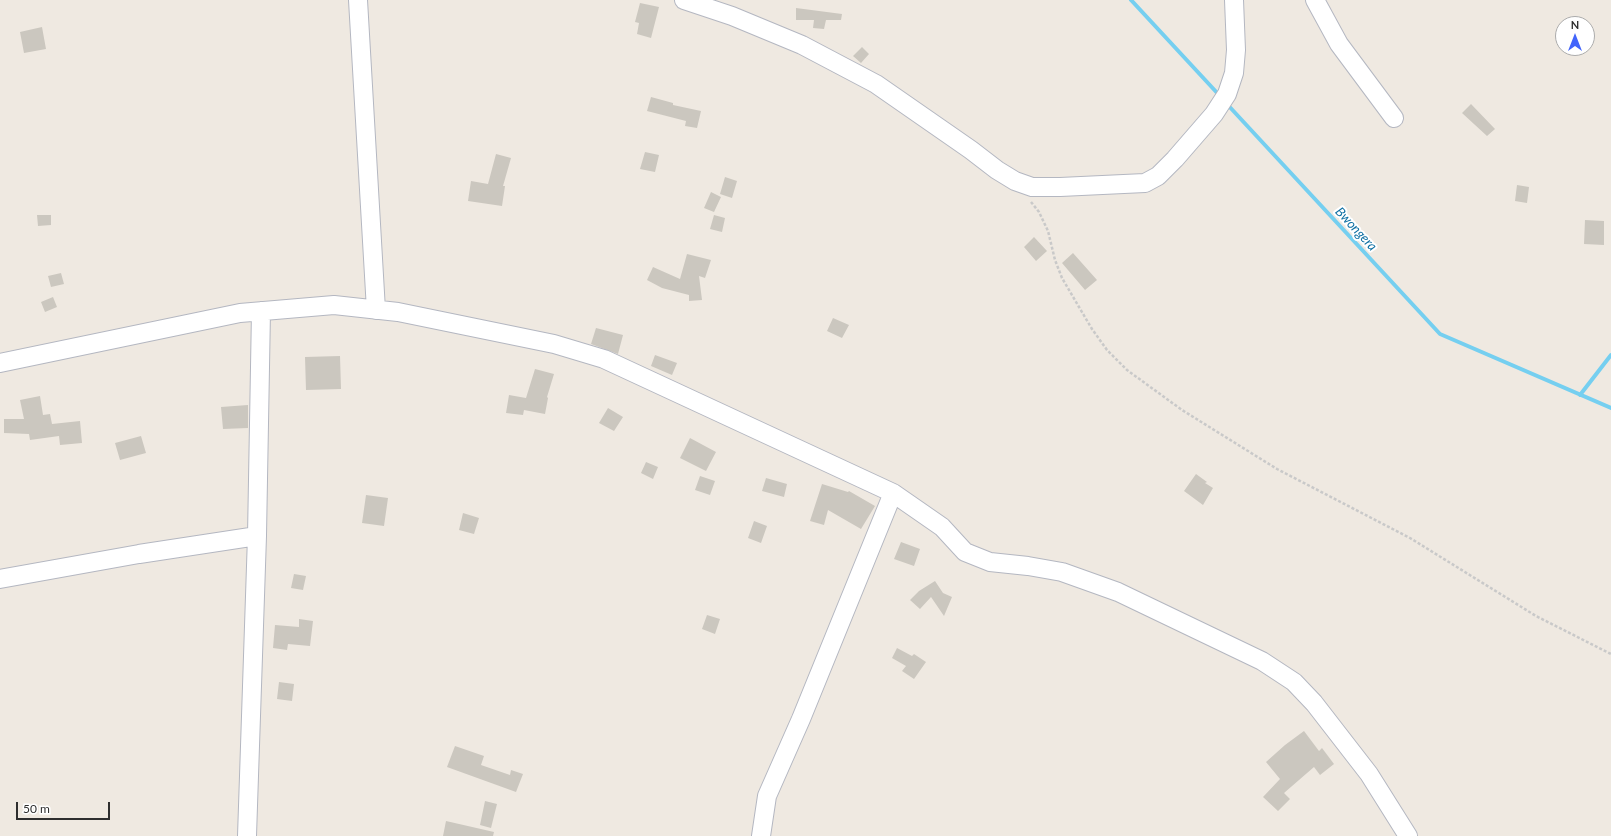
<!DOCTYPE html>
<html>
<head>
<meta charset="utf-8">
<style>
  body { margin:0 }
  #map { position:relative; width:1611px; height:836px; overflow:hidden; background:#efe9e1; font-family:Lato,sans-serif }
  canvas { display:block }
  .north { position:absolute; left:1555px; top:16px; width:40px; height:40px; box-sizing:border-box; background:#fff; border:1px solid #ababab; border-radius:50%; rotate:0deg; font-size:11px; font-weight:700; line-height:16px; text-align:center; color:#2e2e2e }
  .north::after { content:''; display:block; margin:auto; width:14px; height:18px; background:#4264fb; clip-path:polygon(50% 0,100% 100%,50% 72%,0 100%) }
  .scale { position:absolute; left:16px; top:802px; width:94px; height:18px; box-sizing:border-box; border:2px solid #2e2e2e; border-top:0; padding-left:5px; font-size:12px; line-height:14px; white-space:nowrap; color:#2e2e2e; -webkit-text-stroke:3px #fff; paint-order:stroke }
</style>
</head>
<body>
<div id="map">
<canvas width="1611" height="836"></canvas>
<div class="north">N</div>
<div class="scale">50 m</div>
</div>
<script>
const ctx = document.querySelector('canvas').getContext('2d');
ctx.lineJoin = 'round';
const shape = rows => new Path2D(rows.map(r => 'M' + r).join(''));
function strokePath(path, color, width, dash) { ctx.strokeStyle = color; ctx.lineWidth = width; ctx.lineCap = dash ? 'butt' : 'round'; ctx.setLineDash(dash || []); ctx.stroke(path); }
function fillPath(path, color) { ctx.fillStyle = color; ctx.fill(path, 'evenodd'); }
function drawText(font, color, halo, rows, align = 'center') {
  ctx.font = font + ' Lato,sans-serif'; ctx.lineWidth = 4; ctx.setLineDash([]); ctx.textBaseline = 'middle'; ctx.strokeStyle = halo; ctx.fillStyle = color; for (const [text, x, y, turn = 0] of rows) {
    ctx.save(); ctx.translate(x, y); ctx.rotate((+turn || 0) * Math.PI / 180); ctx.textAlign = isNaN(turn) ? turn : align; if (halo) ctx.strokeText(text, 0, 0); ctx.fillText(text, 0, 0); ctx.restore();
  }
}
strokePath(shape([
  [1131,0,1220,96],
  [1226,103,1440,334,1611,408],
  [1580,395,1611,355]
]), '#75cff0', 4);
fillPath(shape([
  [640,3,659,7,651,38,637,34,639,23,635,22],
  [796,8,842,14,841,20,826,20,824,29,813,28,814,20,796,20],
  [42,27,46,49,24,53,20,32],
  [862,47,869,54,861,63,853,56],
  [651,97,673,103,673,105,701,111,697,128,685,126,686,121,647,111],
  [1471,104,1495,129,1487,136,1462,113],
  [645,152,659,155,655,172,640,169],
  [496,154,511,158,503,186,505,186,502,206,468,201,471,181,488,184],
  [725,177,737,181,732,198,720,194],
  [1517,185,1529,187,1527,203,1515,201],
  [711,192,721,197,714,212,704,208],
  [37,215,51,215,51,225,38,226],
  [714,215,725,218,722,232,710,229],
  [1585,220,1604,221,1604,245,1584,244],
  [1034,237,1047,251,1036,261,1024,247],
  [1073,253,1097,280,1085,290,1062,263],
  [687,254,711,260,705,278,699,276,702,300,689,301,689,295,662,288,647,280,653,267,680,279],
  [61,273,64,284,51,287,48,276],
  [53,297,57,307,45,312,41,302],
  [833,318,849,325,842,338,827,331],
  [596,328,623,335,618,354,591,344],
  [655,355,677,363,672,375,651,366],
  [340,356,341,389,306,390,305,357],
  [535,369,554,374,547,397,548,398,545,414,524,410,523,415,506,413,509,395,526,398],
  [40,396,43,415,50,414,52,424,80,421,82,443,60,445,59,436,30,440,29,434,4,433,4,419,24,419,20,400],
  [248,405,248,428,223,429,221,407],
  [608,408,623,417,614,431,599,423],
  [141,436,146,453,120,460,115,443],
  [690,438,716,452,706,471,680,458],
  [646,462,658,467,653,479,641,473],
  [1196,474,1207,482,1205,483,1213,488,1203,505,1184,491],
  [700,476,715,481,710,495,695,490],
  [766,478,787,484,784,497,762,491],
  [822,484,848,492,849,491,875,506,861,529,828,510,824,525,810,521],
  [366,495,388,498,384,526,362,523],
  [463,513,479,518,474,534,459,530],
  [754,521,767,526,761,543,748,538],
  [901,542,920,549,914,566,894,559],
  [294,574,306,576,303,590,291,588],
  [935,581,943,593,952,597,944,616,931,597,920,609,910,600,919,591],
  [707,615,720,619,715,634,702,629],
  [299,619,313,621,310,646,288,644,287,650,273,648,275,625,299,627],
  [897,648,912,656,914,654,926,662,914,679,902,671,906,666,892,658],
  [279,682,294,684,292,701,277,699],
  [1304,731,1319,751,1322,748,1334,764,1320,775,1314,767,1284,793,1290,799,1278,811,1263,797,1280,779,1266,762,1285,745],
  [455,746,484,756,481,765,510,775,511,770,523,774,516,792,447,767],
  [485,801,497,804,491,828,480,825],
  [446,821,494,832,493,836,443,836]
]), '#cbc7bf');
const minor = shape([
  [358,0,376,310],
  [684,0,732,16,802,45,876,84,971,150,997,170,1015,181,1032,187,1060,187,1145,183,1158,176,1175,159,1214,114,1227,94,1234,73,1236,50,1234,0],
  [1315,0,1339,44,1394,118],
  [0,363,240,313,334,305,398,312,554,344,604,359,893,493,942,527,965,552,990,562,1028,566,1062,572,1118,592,1262,661,1294,682,1314,703,1369,774,1408,836],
  [0,579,139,554,257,536],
  [247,836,257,536,261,311],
  [761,836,767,796,801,719,893,493]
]);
strokePath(minor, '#b4b7c1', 20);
strokePath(shape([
  [1031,202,1039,212,1048,231,1055,260,1062,278,1079,307,1092,329,1107,350,1127,370,1182,410,1277,469,1410,538,1536,616,1611,654]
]), '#c9c9c9', 2.5, [3, 2]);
strokePath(minor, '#fff', 18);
drawText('italic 13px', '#0d6fa3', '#fff', [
  ["Bwongera",1356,229,47]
]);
</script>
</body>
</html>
